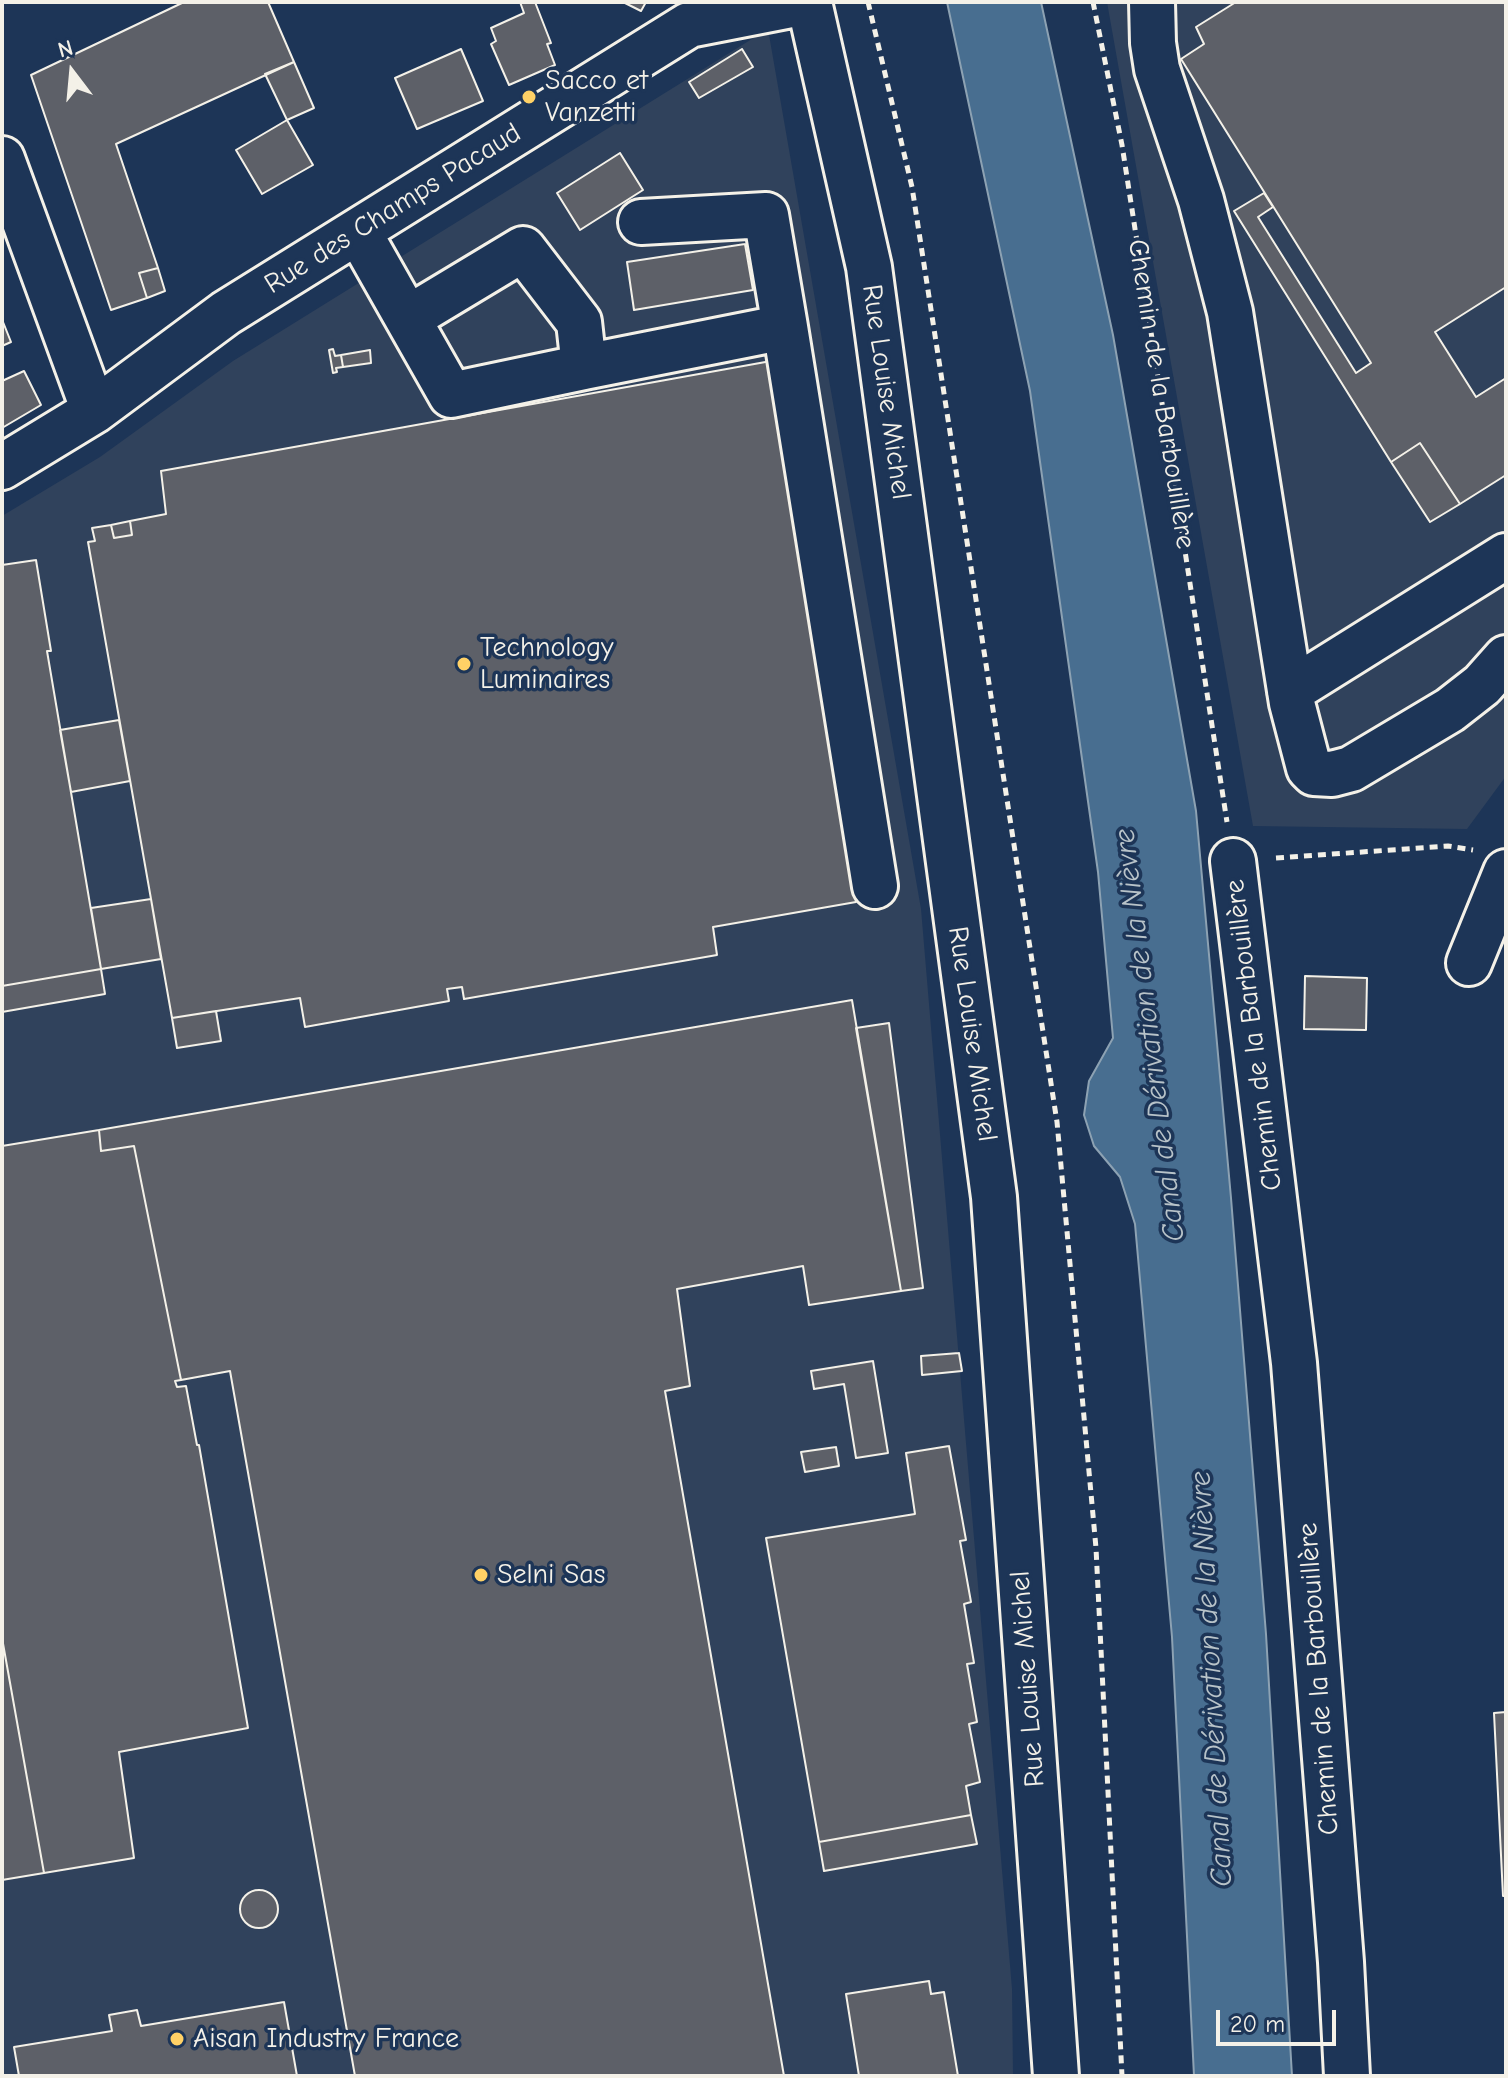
<!DOCTYPE html>
<html>
<head>
<meta charset="utf-8">
<style>
  body { margin:0 }
  #map { position:relative; width:1508px; height:2078px; overflow:hidden; background:#1d3557; font-family:"Comic Neue",sans-serif }
  canvas { display:block }
  .frame { position:absolute; inset:0; border:4px solid #f4f1e8; pointer-events:none }
  .north { position:absolute; left:32px; top:32px; width:80px; height:80px; -webkit-text-stroke:6px #1d3557; paint-order:stroke; rotate:344deg; font-size:22px; font-weight:700; line-height:32px; text-align:center; color:#f4f1e8 }
  .north::after { content:''; display:block; margin:auto; width:28px; height:36px; background:#f4f1e8; clip-path:polygon(50% 0,100% 100%,50% 72%,0 100%) }
  .scale { position:absolute; left:1216px; top:2010px; width:120px; height:36px; box-sizing:border-box; border:4px solid #f4f1e8; border-top:0; padding-left:10px; font-size:24px; line-height:28px; white-space:nowrap; color:#f4f1e8; -webkit-text-stroke:6px #1d3557; paint-order:stroke }
</style>
</head>
<body>
<div id="map">
<canvas width="1508" height="2078"></canvas>
<div class="frame"></div>
<div class="north">N</div>
<div class="scale">20 m</div>
</div>
<script>
const ctx = document.querySelector('canvas').getContext('2d');
ctx.lineJoin = 'round';
function fillPath(path, color) { ctx.fillStyle = color; ctx.fill(path, 'evenodd'); }
const shape = rows => new Path2D(rows.map(r => 'M' + r).join(''));
function strokePath(path, color, width, dash) { ctx.strokeStyle = color; ctx.lineWidth = width; ctx.lineCap = dash ? 'butt' : 'round'; ctx.setLineDash(dash || []); ctx.stroke(path); }
function drawText(font, color, halo, rows, align = 'center') {
  ctx.font = font + ' "Comic Neue",sans-serif'; ctx.lineWidth = 7; ctx.setLineDash([]); ctx.textBaseline = 'middle'; ctx.strokeStyle = halo; ctx.fillStyle = color; for (const [text, x, y, turn = 0] of rows) {
    ctx.save(); ctx.translate(x, y); ctx.rotate((+turn || 0) * Math.PI / 180); ctx.textAlign = isNaN(turn) ? turn : align; if (halo) ctx.strokeText(text, 0, 0); ctx.fillText(text, 0, 0); ctx.restore();
  }
}
fillPath(shape([
  [1107,2,1506,2,1506,776,1467,829,1253,826],
  [768,29,921,909,1012,1989,1013,2076,2,2076,2,516,100,457,233,361]
]), '#30425c');
const water = shape([
  [947,2,1041,2,1113,335,1196,811,1231,1198,1266,1634,1292,2076,1194,2076,1172,1637,1135,1224,1120,1177,1094,1146,1084,1115,1089,1081,1113,1038,1098,872,1030,391,947,2]
]);
fillPath(water, '#486e90');
strokePath(water, '#8da2b3', 2);
const building = shape([
  [184,2,268,2,294,62,116,144,158,268,139,273,147,298,111,310,31,75,184,2],
  [520,2,535,2,551,43,547,44,555,65,509,85,491,44,496,41,491,28,524,13,520,2],
  [623,2,646,2,641,11,623,2],
  [1236,2,1506,2,1506,287,1435,332,1476,397,1506,378,1506,475,1460,504,1420,443,1391,462,1234,211,1264,193,1273,207,1258,217,1356,373,1371,363,1181,59,1204,44,1196,27,1236,2],
  [461,49,483,101,417,129,395,78,461,49],
  [742,49,753,67,699,98,689,82,742,49],
  [294,62,314,108,287,120,265,74,294,62],
  [287,120,313,165,262,194,236,150,287,120],
  [620,153,643,190,580,230,557,193,620,153],
  [745,244,753,290,634,310,627,262,745,244],
  [158,268,165,291,147,298,139,273,158,268],
  [3,322,11,342,2,346,2,323,3,322],
  [333,349,335,356,341,355,343,367,336,368,337,372,333,373,329,350,333,349],
  [370,350,371,363,343,367,341,355,370,350],
  [771,361,856,902,713,927,717,955,464,999,462,987,447,989,449,1001,305,1027,300,998,172,1018,88,542,95,541,92,528,111,525,114,538,132,535,130,521,166,514,161,471,771,361],
  [24,371,41,405,2,428,2,381,24,371],
  [1420,443,1460,504,1430,522,1391,462,1420,443],
  [130,521,132,535,114,538,111,525,130,521],
  [36,560,51,651,47,651,101,969,2,986,2,565,36,560],
  [119,720,130,781,71,792,60,730,119,720],
  [151,899,161,959,101,969,91,908,151,899],
  [101,969,105,994,2,1012,2,986,101,969],
  [1305,976,1367,978,1366,1030,1304,1029,1305,976],
  [852,1000,901,1291,809,1305,803,1266,677,1289,690,1386,665,1391,784,2076,355,2076,230,1371,181,1380,134,1146,101,1151,99,1130,852,1000],
  [216,1011,221,1041,177,1048,172,1018,216,1011],
  [889,1023,923,1288,901,1291,856,1028,889,1023],
  [99,1130,101,1151,134,1146,181,1380,175,1381,177,1387,186,1386,197,1445,199,1445,248,1728,119,1752,134,1858,44,1873,2,1638,2,1146,99,1130],
  [959,1353,962,1371,922,1375,921,1356,959,1353],
  [873,1361,888,1453,856,1458,844,1384,814,1389,811,1371,873,1361],
  [949,1446,966,1540,960,1541,971,1602,964,1604,974,1663,967,1664,977,1722,969,1724,980,1782,966,1786,971,1815,819,1842,766,1538,915,1514,906,1453,949,1446],
  [836,1447,839,1466,805,1472,801,1452,836,1447],
  [2,1638,44,1873,2,1880,2,1638],
  [1506,1712,1506,1896,1503,1896,1494,1713,1506,1712],
  [971,1815,977,1844,824,1871,819,1842,971,1815],
  '240 1909a19 19 0 1 1 38 0a19 19 0 1 1-38 0Z',
  [929,1981,931,1994,944,1992,958,2076,859,2076,846,1994,929,1981],
  [284,2002,297,2076,19,2076,14,2047,112,2031,109,2015,137,2010,141,2026,284,2002]
]);
fillPath(building, '#5d6068');
strokePath(building, '#f4f1e8', 2);
const minor = shape([
  [809,2,869,267,994,1197,1056,2076],
  [1152,2,1153,43,1157,69,1201,200,1230,312,1292,703,1309,768,1314,773,1332,774,1351,769,1450,710,1482,685,1506,658],
  [2,159,94,411],
  [641,222,766,215,785,327],
  [358,231,405,314,420,311,523,249,579,322,584,367,785,327,875,886],
  [405,314,451,395,584,367],
  [2,467,94,411,226,313,689,25,807,2],
  [1290,691,1506,556],
  [1233,861,1294,1363,1341,1962,1347,2076],
  [1469,963,1506,872]
]);
strokePath(minor, '#f4f1e8', 50);
strokePath(shape([
  [868,2,912,187,1057,1122,1096,1548,1122,2076],
  [1093,2,1122,145,1227,822],
  [1276,858,1448,846,1473,850]
]), '#f4f1e8', 5, [8, 6]);
strokePath(minor, '#1d3557', 44);
for (const [x, y, r, color] of [
  [529,97,8,"#ffd166"],
  [464,664,8,"#ffd166"],
  [481,1575,8,"#ffd166"],
  [177,2039,8,"#ffd166"]
]) { const dot = new Path2D(); dot.arc(x, y, r, 0, 2 * Math.PI); ctx.fillStyle = color; ctx.fill(dot); strokePath(dot, '#1d3557', 3); }
drawText('28px', '#f4f1e8', '#1d3557', [
  ["Sacco et",545,81],
  ["Vanzetti",545,113],
  ["Technology",480,648],
  ["Luminaires",480,680],
  ["Selni Sas",497,1575],
  ["Aisan Industry France",193,2039]
], 'left');
drawText('28px', '#f4f1e8', '#1d3557', [
  ["Rue des Champs Pacaud",393,209,-32],
  ["Rue Louise Michel",886,392,82],
  ["Chemin de la Barbouillère",1161,394,81],
  ["Rue Louise Michel",972,1034,82],
  ["Chemin de la Barbouillère",1254,1035,-97],
  ["Rue Louise Michel",1028,1679,-94],
  ["Chemin de la Barbouillère",1319,1679,-94]
]);
drawText('italic 30px', '#b8c3c9', '#1d3557', [
  ["Canal de Dérivation de la Nièvre",1150,1035,-97],
  ["Canal de Dérivation de la Nièvre",1212,1679,-93]
]);
</script>
</body>
</html>
